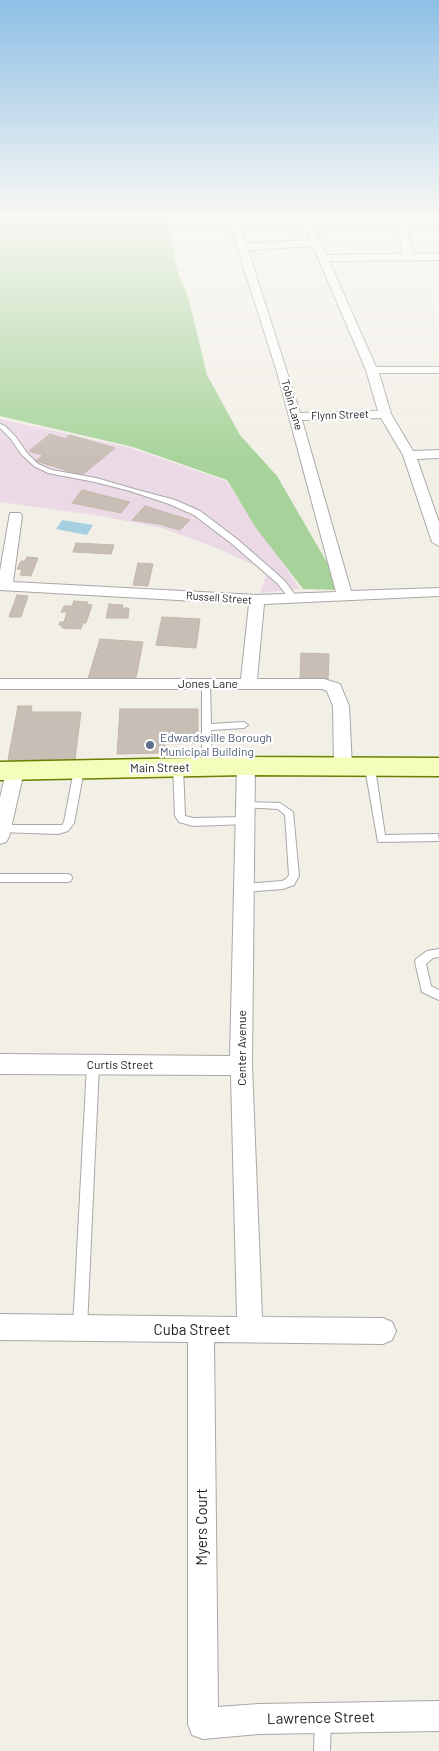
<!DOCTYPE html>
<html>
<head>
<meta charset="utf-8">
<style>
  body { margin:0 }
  canvas { display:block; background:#f2efe7 }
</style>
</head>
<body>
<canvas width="439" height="1751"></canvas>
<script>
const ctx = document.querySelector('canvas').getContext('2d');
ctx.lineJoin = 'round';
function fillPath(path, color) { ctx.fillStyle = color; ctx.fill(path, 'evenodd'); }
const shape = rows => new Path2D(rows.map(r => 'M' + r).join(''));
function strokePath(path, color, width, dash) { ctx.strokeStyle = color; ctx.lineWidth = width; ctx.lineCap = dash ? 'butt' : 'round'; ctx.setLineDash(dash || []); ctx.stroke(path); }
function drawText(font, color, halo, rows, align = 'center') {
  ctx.font = font + ' Barlow,sans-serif'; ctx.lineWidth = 4.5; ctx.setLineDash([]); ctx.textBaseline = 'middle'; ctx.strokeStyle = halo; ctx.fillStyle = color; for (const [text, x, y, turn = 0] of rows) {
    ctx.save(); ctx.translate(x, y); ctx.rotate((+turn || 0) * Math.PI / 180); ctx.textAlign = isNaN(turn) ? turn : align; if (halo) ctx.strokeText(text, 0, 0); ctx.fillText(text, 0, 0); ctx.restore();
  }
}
fillPath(shape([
  [0,419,131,448,226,481,300,589,260,593,267,571,212,546,162,528,101,516,0,502]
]), '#ebd9e6');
fillPath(shape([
  [0,215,168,215,177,270,189,300,207,375,240,435,277,476,343,590,303,589,256,528,227,480,133,447,0,416]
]), '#a7d39a');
fillPath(shape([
  [62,520,93,525,87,535,56,529]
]), '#a6d0e1');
const building = shape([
  [50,434,65,439,70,435,115,448,82,475,36,461,43,455,29,451,50,434],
  [82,490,130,502,121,513,72,503,82,490],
  [145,506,190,520,180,530,159,524,132,520,145,506],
  [76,543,114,545,111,554,73,552,76,543],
  [27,557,38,558,31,576,20,575,22,570,17,569,21,561,25,561,27,557],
  [138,563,153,564,148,586,133,585,138,563],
  [17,595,28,596,21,617,9,617,17,595],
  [74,601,88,602,87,604,92,605,86,623,83,623,81,629,62,628,63,626,59,625,60,622,64,622,67,612,61,612,64,606,72,606,74,601],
  [109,604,123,605,122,608,129,608,128,618,106,618,109,604],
  [162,617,200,619,196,648,156,645,162,617],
  [100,639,143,642,135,683,87,682,100,639],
  [301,653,329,654,328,680,300,679,301,653],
  [18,706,32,706,31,712,81,712,75,760,8,760,18,706],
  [120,709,198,709,198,743,165,744,165,753,117,754,120,709]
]);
fillPath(building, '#c7beb6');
strokePath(building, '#c5b7a8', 1);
const lane = shape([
  [0,424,5,426,15,436,27,453,38,464,52,470,96,478,134,489,175,500,200,511,237,539,284,580,298,599,294,601,291,601,278,584,231,543,194,515,169,504,130,491,95,482,48,473,34,466,22,455,10,438,0,428,0,424],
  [206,681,210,684,211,724,244,722,248,725,244,728,211,730,212,767,207,770,202,767,202,684,206,681],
  [178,764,183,767,185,816,193,818,245,817,248,818,250,821,248,824,193,826,179,822,175,816,173,767,178,764],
  [370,765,375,768,385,835,438,834,439,841,378,842,365,768,370,765],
  [79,767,84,770,74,823,68,831,58,834,0,832,0,826,2,825,62,825,64,822,74,770,79,767],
  [245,802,280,803,293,812,299,876,294,885,283,889,244,892,240,891,239,888,240,885,244,884,282,881,286,879,289,875,285,815,278,809,242,807,240,805,242,803,245,802],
  [0,874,67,874,71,875,72,878,71,881,67,882,0,882,0,874],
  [439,949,439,957,433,958,426,964,431,986,439,990,439,1000,422,992,415,962,416,959,427,951,439,949],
  [93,1060,97,1061,99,1065,87,1327,85,1332,80,1334,75,1332,73,1327,87,1065,89,1061,93,1060],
  [323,1712,329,1714,331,1720,330,1751,314,1751,315,1720,317,1714,323,1712]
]);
const street = shape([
  [227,215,237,215,246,244,310,240,300,215,309,215,326,255,403,254,393,215,403,215,413,254,439,254,439,260,329,261,376,367,439,367,439,373,379,373,391,414,413,451,439,450,439,458,417,459,439,522,439,546,432,542,403,455,381,418,302,420,351,591,439,588,439,596,264,604,257,679,324,679,340,684,349,706,352,767,349,771,343,773,337,771,334,767,333,706,327,691,322,689,0,689,0,679,241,679,249,604,0,590,0,571,10,513,20,513,22,516,13,582,257,595,336,592,277,372,227,215],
  [313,246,366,370,378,411,300,413,248,250,313,246],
  [246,760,252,762,255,766,252,1066,262,1317,383,1318,392,1322,396,1331,392,1340,383,1344,214,1342,218,1707,259,1704,439,1701,439,1731,259,1734,203,1739,192,1735,188,1724,188,1342,0,1340,0,1314,237,1317,231,1075,0,1074,0,1054,230,1056,237,766,240,762,246,760],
  [15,765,21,767,24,771,9,837,6,842,0,844,0,798,6,771,9,767,15,765]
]);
const secondary = shape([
  [246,757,439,758,439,776,246,775,0,780,0,762,246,757]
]);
strokePath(lane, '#a8a8a8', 2);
strokePath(street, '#a8a8a8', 2);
strokePath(secondary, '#698000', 3);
fillPath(lane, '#fff');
fillPath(street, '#fff');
fillPath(secondary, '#f5fdba');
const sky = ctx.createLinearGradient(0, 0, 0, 461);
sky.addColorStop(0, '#8dbfe5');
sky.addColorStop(0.47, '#f9f8f4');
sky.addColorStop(1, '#f9f8f400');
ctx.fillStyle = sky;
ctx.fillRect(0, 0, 439, 461);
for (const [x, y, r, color] of [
  [150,745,5,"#5c6f8a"]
]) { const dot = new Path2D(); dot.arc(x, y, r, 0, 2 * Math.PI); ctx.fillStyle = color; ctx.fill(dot); strokePath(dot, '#fff', 2); }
drawText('11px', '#212121', '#fff', [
  ["Tobin Lane",292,405,74],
  ["Flynn Street",340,415,-2],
  ["Russell Street",219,598,4]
]);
drawText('12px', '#212121', '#fff', [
  ["Jones Lane",208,684],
  ["Main Street",160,768,-1],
  ["Center Avenue",242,1048,-90],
  ["Curtis Street",120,1065]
]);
drawText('12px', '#4e5e75', '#fff', [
  ["Edwardsville Borough",160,738],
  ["Municipal Building",160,752]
], 'left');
drawText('15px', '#212121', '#fff', [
  ["Cuba Street",192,1330],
  ["Myers Court",202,1527,-90],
  ["Lawrence Street",321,1718,-1]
]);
</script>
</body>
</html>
